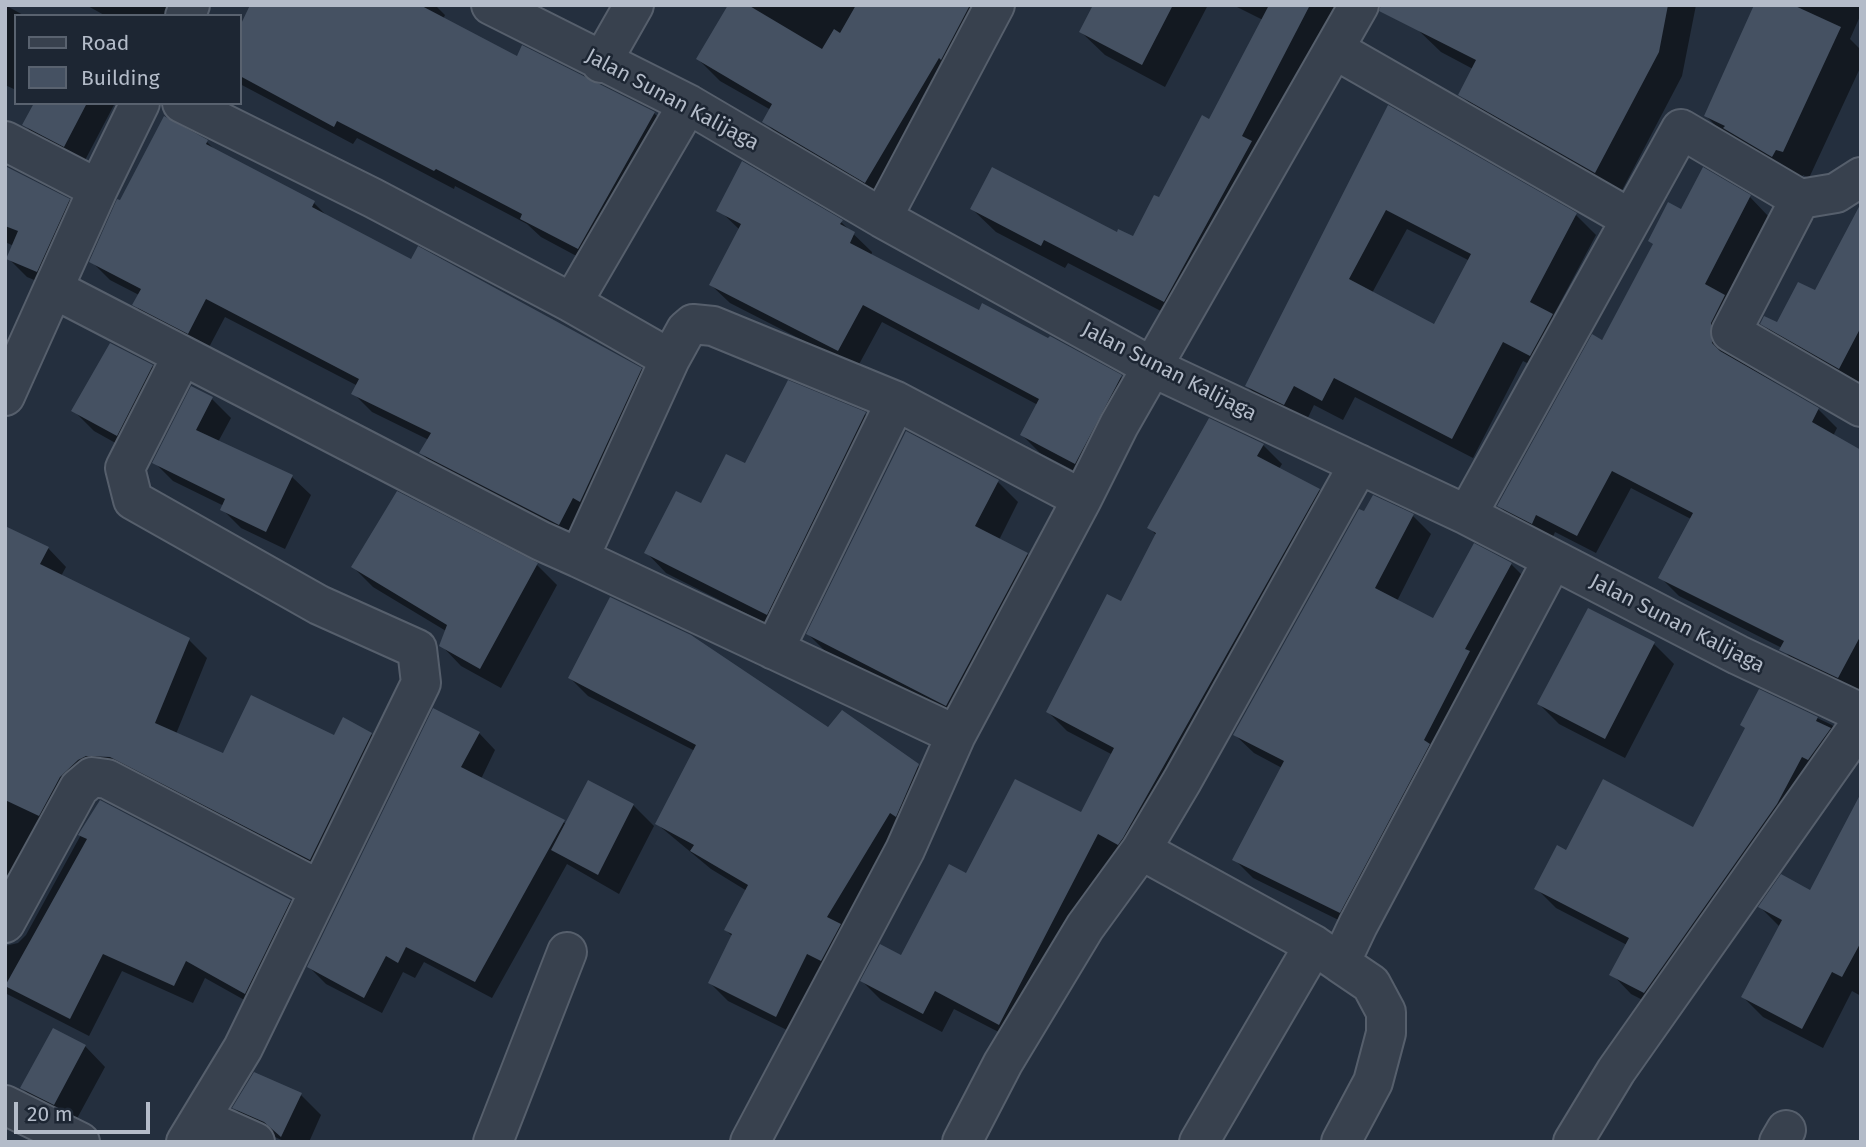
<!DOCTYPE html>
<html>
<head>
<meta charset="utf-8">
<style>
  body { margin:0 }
  #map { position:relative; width:1866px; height:1147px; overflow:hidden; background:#242f3e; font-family:"Fira Sans",sans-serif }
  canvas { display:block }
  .frame { position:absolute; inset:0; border:7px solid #b4bcc9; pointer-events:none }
  .legend { position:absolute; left:14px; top:14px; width:228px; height:91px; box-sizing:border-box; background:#1d2633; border:2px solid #59626f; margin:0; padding:9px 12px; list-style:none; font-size:21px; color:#b4bcc9 }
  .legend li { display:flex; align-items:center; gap:14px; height:35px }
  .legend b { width:35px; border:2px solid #59626f }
  .scale { position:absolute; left:14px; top:1102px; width:136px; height:32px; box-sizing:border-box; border:4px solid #b4bcc9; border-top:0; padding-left:9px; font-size:21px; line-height:24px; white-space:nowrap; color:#b4bcc9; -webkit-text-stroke:5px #1d2633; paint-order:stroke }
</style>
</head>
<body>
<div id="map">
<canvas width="1866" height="1147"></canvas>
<div class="frame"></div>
<ul class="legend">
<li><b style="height:9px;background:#38414e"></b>Road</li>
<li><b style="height:19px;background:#455162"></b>Building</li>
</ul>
<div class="scale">20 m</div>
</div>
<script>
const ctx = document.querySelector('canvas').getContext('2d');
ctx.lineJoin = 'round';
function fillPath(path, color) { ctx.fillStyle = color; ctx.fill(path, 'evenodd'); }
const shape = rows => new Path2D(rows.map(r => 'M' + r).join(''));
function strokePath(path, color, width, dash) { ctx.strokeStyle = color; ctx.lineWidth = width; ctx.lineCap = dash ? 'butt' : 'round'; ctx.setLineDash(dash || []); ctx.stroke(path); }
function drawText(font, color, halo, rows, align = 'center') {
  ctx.font = font + ' "Fira Sans",sans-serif'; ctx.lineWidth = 5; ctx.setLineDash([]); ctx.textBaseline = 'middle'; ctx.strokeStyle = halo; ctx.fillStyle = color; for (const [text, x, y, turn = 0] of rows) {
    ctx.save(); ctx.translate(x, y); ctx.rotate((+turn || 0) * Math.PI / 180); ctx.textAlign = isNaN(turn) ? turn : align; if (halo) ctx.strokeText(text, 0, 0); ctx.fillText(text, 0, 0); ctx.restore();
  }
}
fillPath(shape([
  [5,5,25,16,16,16,16,90,5,85],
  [86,5,174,5,168,16,106,16],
  [252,5,435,5,445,15,443,19,517,58,654,113,672,132,597,267,541,237,527,224,455,186,454,189,357,138,353,144,240,84,240,30],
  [729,5,1014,5,887,203,787,144,765,122,771,110,720,81,698,59],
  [1096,5,1208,5,1165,87,1105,55,1081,32],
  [1233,5,1357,5,1188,325,1068,263,1065,268,996,232,972,209,1133,238,1210,121,1263,20],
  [1515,5,1696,5,1682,76,1619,196,1484,118,1460,94,1473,69,1441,52,1417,29],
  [1756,5,1861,5,1861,14,1850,39,1861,50,1861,66,1809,178,1803,175,1799,182,1732,142,1706,116],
  [36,103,115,103,83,164,43,144,25,125],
  [1388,107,1576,215,1596,235,1553,316,1573,336,1551,375,1523,361,1473,458,1355,397,1343,420,1314,405,1305,424,1267,406,1247,386],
  [1407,229,1470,261,1435,326,1372,293],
  [165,118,207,142,217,152,314,203,329,218,412,261,641,369,659,388,577,542,440,471,421,453,429,440,372,412,353,393,358,386,225,317,207,351,152,323,134,304,139,295,110,280,91,261],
  [5,168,69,200,87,219,56,289,27,277,8,258,14,246,5,242],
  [1750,197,1768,216,1726,298,1743,315,1727,353,1818,409,1837,428,1833,436,1861,451,1861,697,1800,669,1782,648,1679,596,1660,577,1691,519,1631,488,1596,553,1555,532,1551,541,1518,524,1499,506,1682,211],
  [1861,205,1861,386,1782,343,1762,323,1778,325,1815,293],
  [719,210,841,222,872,252,871,256,979,312,1049,340,1051,338,1121,377,1140,395,1094,481,1040,453,1022,435,1038,405,882,322,857,368,730,303,711,285,740,230],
  [152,366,172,387,137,455,94,431,74,411],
  [212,399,231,418,218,442,292,477,311,495,285,549,241,528,222,509,224,506,173,481,154,462],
  [865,414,885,434,787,634,666,573,646,552,745,466],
  [906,433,998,482,1018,502,999,540,1027,554,1048,575,967,725,828,654,808,634],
  [1263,445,1282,464,1279,469,1319,490,1338,509,1018,1042,954,1009,942,1032,881,1000,862,981,902,958,967,875,1081,814,1113,755,1067,731,1048,712,1122,603,1156,535,1150,528],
  [1412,515,1431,534,1397,601,1434,621,1511,564,1530,583,1359,930,1253,878,1234,859,1282,768,1254,753,1235,735],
  [5,527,48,548,66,567,61,576,189,640,207,658,176,734,223,755,371,734,390,752,329,877,97,778,5,929],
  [537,565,557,585,501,688,461,666,441,645,446,631,373,587,353,567],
  [1654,644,1674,664,1625,758,1559,724,1539,704],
  [570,678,829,730,918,766,936,784,795,1034,728,1001,710,983,732,936,726,930,747,891,711,869,657,824,695,751,588,696],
  [1760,691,1832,725,1851,745,1664,1011,1631,994,1612,974,1627,945,1556,908,1537,889,1567,852,1694,829,1747,729],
  [479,733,495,750,481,779,567,824,589,783,633,805,654,826,619,894,567,864,492,998,424,962,415,978,403,972,382,1013,326,984,309,967],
  [99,802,290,901,308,920,264,1011,205,978,193,1003,122,971,89,1036,5,993,5,946,18,943,26,935],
  [1861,830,1861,996,1852,991,1823,1048,1763,1017,1743,997,1780,927,1760,907,1811,892],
  [85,1046,105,1067,74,1124,43,1108,22,1088],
  [301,1095,321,1115,309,1142,286,1142,255,1128,234,1108]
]), '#0007');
fillPath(shape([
  [250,5,420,5,517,56,522,45,655,112,578,249,520,219,522,214,436,169,434,171,337,121,334,127,240,76,240,26],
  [728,5,748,5,822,49,834,29,840,33,856,5,970,5,941,60,939,58,865,183,762,122,772,104,696,59],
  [1093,5,1173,5,1142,65,1079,32],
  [1269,5,1310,5,1242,136,1252,141,1164,302,1044,240,1041,246,970,209,992,167,1117,232,1118,229,1133,236,1154,195,1159,197,1202,115,1209,119],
  [1381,5,1668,5,1659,52,1595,173,1458,95,1476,60,1379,11],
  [1754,5,1793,5,1841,27,1783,152,1776,150,1772,157,1723,128,1725,126,1704,116],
  [34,103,87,103,64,147,22,125],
  [1388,105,1577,213,1530,302,1553,314,1530,356,1503,342,1452,439,1334,378,1322,401,1294,386,1284,405,1245,386],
  [1386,210,1471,254,1434,324,1349,279],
  [164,116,208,140,206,144,315,201,312,207,411,259,418,246,642,368,580,502,573,498,559,525,419,453,431,433,351,394,359,379,206,299,188,334,132,305,141,289,89,262,117,199,120,200],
  [742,161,843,220,840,224,855,232,850,243,979,310,982,303,1048,338,1050,336,1122,375,1075,464,1020,435,1039,399,863,305,838,351,709,285,741,224,716,211],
  [5,166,70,199,37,272,6,259,18,231,5,226],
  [1703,167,1751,195,1705,284,1725,295,1711,323,1712,343,1720,351,1819,408,1812,422,1861,450,1861,635,1838,678,1779,650,1784,641,1658,578,1693,513,1612,471,1577,536,1536,515,1532,524,1497,506,1592,334,1602,340,1653,244,1648,241,1668,202,1681,209],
  [1861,203,1861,327,1839,369,1760,324,1764,316,1777,322,1798,282,1815,290],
  [110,343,153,365,117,436,71,411],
  [788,380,866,412,767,615,644,553,676,491,701,503,726,454,745,463],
  [191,386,213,397,196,430,293,475,266,532,220,510,225,499,152,463],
  [1209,418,1264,444,1257,456,1320,489,1123,838,1118,845,1098,834,999,1025,935,991,923,1014,860,981,880,944,901,955,949,864,966,873,1015,779,1081,812,1114,748,1046,712,1107,594,1121,601,1156,533,1147,528],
  [906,431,999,480,975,526,1028,553,946,706,806,634],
  [397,491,538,563,480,669,439,646,447,625,351,567],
  [1373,495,1414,514,1375,588,1433,618,1474,543,1512,563,1465,649,1470,651,1424,740,1430,744,1340,913,1232,860,1284,761,1233,735,1359,509,1364,511],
  [5,526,49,547,40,564,190,638,155,723,223,753,251,695,334,735,343,717,372,733,310,860,110,757,86,756,78,760,60,777,39,816,5,800],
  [610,597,691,635,828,727,842,710,919,764,896,817,890,813,827,917,841,924,821,961,807,954,776,1017,708,983,732,934,724,930,748,885,690,851,694,845,655,824,696,745,568,678],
  [1588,608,1655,642,1605,739,1537,704],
  [1759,689,1818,717,1816,721,1831,728,1808,760,1802,757,1777,804,1644,993,1609,975,1629,938,1534,889,1557,845,1566,850,1603,779,1693,827,1745,728,1740,725],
  [433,708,480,732,461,767,565,820,475,982,406,947,398,963,386,956,364,998,307,967],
  [588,780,634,804,598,875,551,850],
  [1861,793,1861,942,1842,977,1832,972,1802,1029,1741,997,1782,920,1758,907,1781,874,1810,890],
  [100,800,291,900,245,994,186,961,174,986,103,954,70,1019,5,986,87,839,78,835],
  [53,1028,86,1045,54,1105,20,1088],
  [254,1072,302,1093,281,1137,264,1122,232,1108]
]), '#455162');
const street = shape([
  [491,5,688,104,882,218,1154,368,1467,515,1738,655,1861,713],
  [185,16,190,5],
  [1334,49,1629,218],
  [601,63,634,5],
  [182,103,373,198,572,303,670,359],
  [5,141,98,189,140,103],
  [1800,199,1731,332,1861,407],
  [882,218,995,5],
  [54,289,541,541,579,558],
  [572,303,688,104],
  [182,356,125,468,133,500,319,605,417,649,421,683,243,1048,186,1142],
  [5,396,98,189],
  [1082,499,896,401,713,326,693,324,686,330,670,359,579,558,956,735,1082,499,1119,425,1359,5],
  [1467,515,1681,129,1800,199,1836,193,1861,177],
  [774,650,896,401],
  [1141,850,1314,945,1340,963],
  [5,923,79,788,92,777,107,779,318,889],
  [5,1105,80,1142],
  [201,1118,255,1142],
  [493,1142,567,952],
  [750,1142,905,850,956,735],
  [962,1142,1003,1063,1085,927,1141,850,1182,781,1359,464],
  [1199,1142,1314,945],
  [1341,1142,1373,1082,1386,1033,1386,1012,1371,984,1340,963,1358,925,1552,561],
  [1573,1142,1616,1071,1861,723],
  [1779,1142,1786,1130]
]);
strokePath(street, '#565f6c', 42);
strokePath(street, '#38414e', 38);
drawText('21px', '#b4bcc9', '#1d2633', [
  ["Jalan Sunan Kalijaga",672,100,28],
  ["Jalan Sunan Kalijaga",1169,372,27],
  ["Jalan Sunan Kalijaga",1677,624,27]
]);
</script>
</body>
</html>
